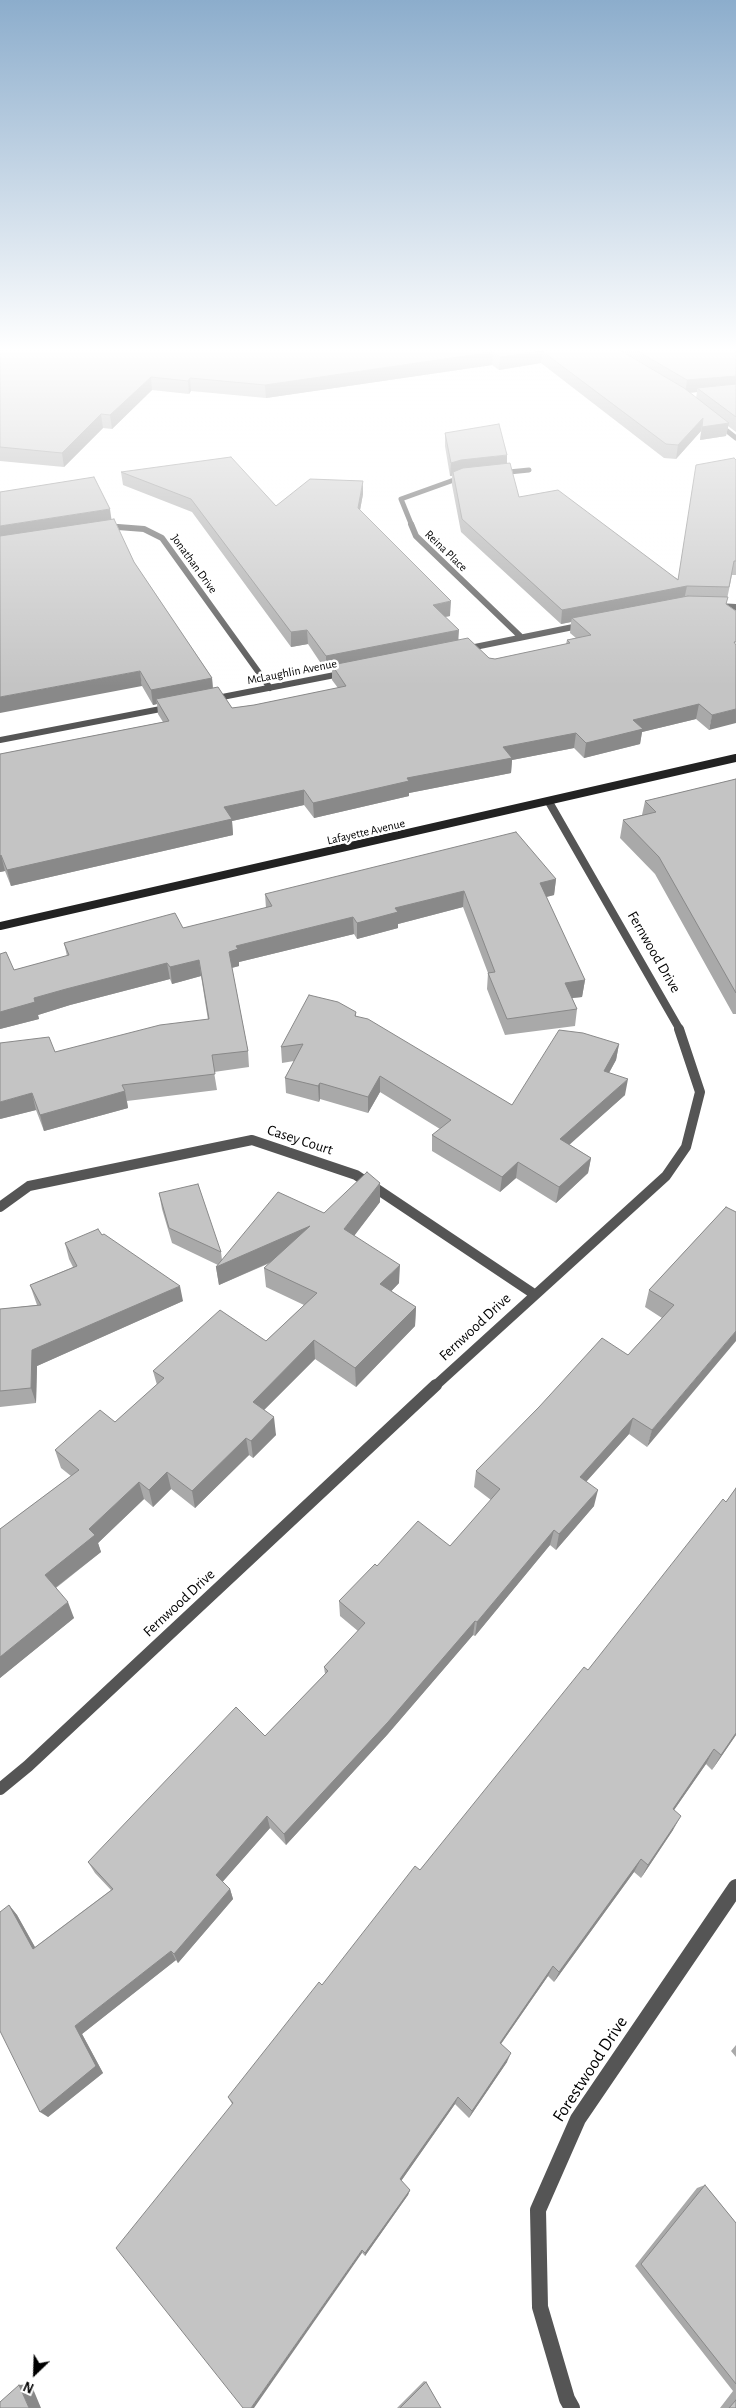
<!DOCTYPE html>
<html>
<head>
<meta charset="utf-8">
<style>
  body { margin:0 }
  #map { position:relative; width:736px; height:2408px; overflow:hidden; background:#fff; font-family:"Alegreya Sans",sans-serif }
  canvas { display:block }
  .north { position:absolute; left:10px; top:2348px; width:50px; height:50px; -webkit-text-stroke:4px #fff; paint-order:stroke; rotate:204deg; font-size:14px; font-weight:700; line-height:20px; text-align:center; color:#000 }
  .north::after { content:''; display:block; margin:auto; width:18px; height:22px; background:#000; clip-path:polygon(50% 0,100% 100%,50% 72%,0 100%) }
</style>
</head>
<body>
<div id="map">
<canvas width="736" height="2408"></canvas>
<div class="north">N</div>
</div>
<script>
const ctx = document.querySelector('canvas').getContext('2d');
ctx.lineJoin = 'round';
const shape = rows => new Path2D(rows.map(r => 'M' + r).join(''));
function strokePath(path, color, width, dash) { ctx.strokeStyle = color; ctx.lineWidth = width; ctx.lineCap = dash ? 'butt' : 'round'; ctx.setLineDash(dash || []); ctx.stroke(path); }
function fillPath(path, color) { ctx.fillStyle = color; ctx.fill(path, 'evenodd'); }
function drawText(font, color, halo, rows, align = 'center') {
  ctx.font = font + ' "Alegreya Sans",sans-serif'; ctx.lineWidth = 5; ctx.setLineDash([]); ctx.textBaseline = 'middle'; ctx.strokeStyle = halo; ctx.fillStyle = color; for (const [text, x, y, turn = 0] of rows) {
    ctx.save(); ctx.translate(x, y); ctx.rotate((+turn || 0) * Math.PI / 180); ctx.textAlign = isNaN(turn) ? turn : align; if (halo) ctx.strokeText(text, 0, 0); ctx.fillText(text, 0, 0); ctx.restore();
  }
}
strokePath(shape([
  [717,423,736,438],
  [499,473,529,470],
  [412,526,401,499,465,476]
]), '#555', 5);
strokePath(shape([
  [411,524,416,536,521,637],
  [105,529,118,527,144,529,162,538,270,688],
  [718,606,736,607],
  [465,649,583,625],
  [212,699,345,673],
  [0,740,171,707]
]), '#555', 6);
strokePath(shape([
  [549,802,680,1030]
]), '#555', 8);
strokePath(shape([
  [0,1207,29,1186,252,1140,356,1175,534,1294],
  [435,1386,666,1176,686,1147,700,1092,679,1029]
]), '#555', 10);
strokePath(shape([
  [0,1789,28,1766,436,1385]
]), '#555', 12);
strokePath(shape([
  [572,2408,567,2399,540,2307,538,2210,578,2119,736,1887]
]), '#555', 16);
strokePath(shape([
  [0,926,736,758]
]), '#222', 8);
fillPath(shape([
  [0,349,736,349,736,432,728,426,726,436,700,440,701,431,676,459,664,458,541,363,499,370,492,365,266,398,191,391,189,394,152,390,112,429,103,428,64,467,0,461],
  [697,392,696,398,690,393],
  [445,433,507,464,519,497,678,579,736,460,736,575,732,575,726,604,736,611,709,730,696,719,642,732,640,744,584,758,574,748,512,760,511,773,409,793,409,796,314,818,304,805,232,821,233,835,11,886,5,871,0,872,0,754,163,722,158,714,157,704,153,705,142,686,111,519,134,562,212,678,213,688,232,708,254,705,338,688,332,680,332,669,326,671,308,644,291,647,192,512,123,485,121,472,276,506,363,494,360,510,450,616,445,617,459,640,489,658,495,659,566,644,567,640,576,638,570,633,571,622,561,624,461,532,452,485,452,475,450,476,445,446],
  [736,779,736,1014,733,1014,655,874,620,838,623,820,642,815,645,801],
  [556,879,554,895,546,897,585,980,582,997,572,998,577,1009,575,1026,505,1035,487,989,488,973,463,907,398,924,398,928,357,939,354,934,239,962,239,966,232,968,248,1051,249,1067,214,1072,217,1090,127,1101,128,1108,44,1131,36,1110,0,1119,55,1052,208,1020,201,976,172,984,170,979,70,1005,38,1015,39,1019,0,1029,0,954,14,970,67,956,64,943,183,928,266,908,265,894],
  [356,1012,356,1016,512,1105,619,1044,616,1060,609,1073,625,1095,569,1144,591,1158,588,1173,556,1203,516,1178,500,1192,432,1151,432,1135,440,1129,380,1092,368,1113,320,1099,319,1102,286,1093,285,1078,294,1061,282,1063,281,1047],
  [380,1183,380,1202,354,1235,399,1283,391,1291,416,1307,415,1326,356,1387,315,1359,264,1410,276,1435,253,1458,249,1455,195,1508,171,1489,153,1507,144,1499,98,1543,101,1552,56,1588,74,1618,0,1678,0,1529,71,1476,61,1468,55,1450,115,1422,157,1385,153,1371,266,1341,304,1305,266,1287,264,1268,270,1263,219,1285,216,1267,218,1265,172,1243,162,1209,159,1193,221,1252,222,1260,324,1213],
  [726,1207,647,1447,629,1434,586,1482,594,1506,556,1550,550,1545,475,1636,473,1635,387,1735,286,1845,270,1828,222,1882,230,1889,233,1899,178,1963,176,1960,82,2034,103,2073,48,2117,9,1905,17,1915,35,1947,111,1890,95,1873,88,1862,265,1736,325,1674,324,1667,358,1631,340,1616,339,1601,377,1566,450,1546,491,1500,474,1487,476,1471,628,1355,662,1318,645,1307,649,1290],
  [102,1235,183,1301,37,1366,36,1403,0,1407,0,1309,37,1305,30,1285,73,1267,69,1259,65,1243],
  [736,1488,736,1735,712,1770,706,1764,674,1810,673,1830,641,1878,634,1872,554,1982,548,1976,501,2044,507,2062,469,2118,455,2104,401,2181,410,2190,408,2195,365,2256,232,2104,228,2097,322,1985,420,1870,588,1670,726,1502],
  [736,2045,736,2057,731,2051],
  [705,2185,736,2223,736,2408,720,2408,733,2391,635,2266,697,2188],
  [424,2381,426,2382,441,2408,397,2408]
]), '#a9a9a9');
fillPath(shape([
  [542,351,541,363,499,370,500,357],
  [493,352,492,365,266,398,265,385],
  [736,376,736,388,697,388,697,392,685,393,687,380],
  [151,377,152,390,112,429,110,415],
  [190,378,191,391,189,394,188,381],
  [101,414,103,428,64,467,62,453],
  [703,418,701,431,676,459,678,445],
  [729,423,726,436,700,440,702,427],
  [507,455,507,468,453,472,452,476,450,476,451,463,461,460],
  [363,481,363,494,358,521,358,508],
  [110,509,112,523,0,540,0,526],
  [687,586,684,600,572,618,571,622,561,624,562,610],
  [451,601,450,616,432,619,433,605],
  [307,630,308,644,291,647,291,632],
  [459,630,458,645,332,665,332,669,326,671,326,656],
  [140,671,142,686,0,713,0,697],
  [212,678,213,693,156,699,157,704,153,705,151,690],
  [699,704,696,719,642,732,640,744,584,758,586,743,633,720],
  [736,709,736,723,709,730,712,715],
  [576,733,574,748,512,760,511,773,409,793,409,796,314,818,313,803,407,778,503,747],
  [304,790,304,805,232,821,233,835,11,886,7,870,224,807],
  [1,855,5,871,0,872,0,856],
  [556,879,554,895,538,899,540,883],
  [464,891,463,907,398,924,398,928,357,939,357,923,395,908],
  [353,917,354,934,239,962,239,966,231,968,229,952,236,946],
  [199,960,201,976,172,984,170,967],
  [167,963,170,979,70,1005,38,1015,39,1019,0,1029,0,1012,34,998,66,989],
  [585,980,582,997,562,999,565,983],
  [619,1044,616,1060,601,1087,604,1071],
  [380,1076,380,1092,368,1113,368,1097],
  [628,1079,625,1095,558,1155,560,1139],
  [320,1083,320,1099,319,1102,318,1086],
  [125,1091,128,1108,44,1131,40,1115],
  [32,1093,36,1110,0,1119,0,1102],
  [591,1158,588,1173,556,1203,559,1187],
  [518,1162,516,1178,500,1192,502,1177],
  [380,1183,380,1202,345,1248,344,1229],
  [310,1226,311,1244,219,1285,216,1267],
  [400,1265,399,1283,380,1303,380,1284],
  [180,1286,183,1301,37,1366,36,1403,31,1388,32,1350],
  [416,1307,415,1326,356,1387,355,1368],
  [736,1331,736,1341,647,1447,652,1430],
  [314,1340,315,1359,255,1419,253,1402],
  [274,1417,276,1435,253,1458,251,1441],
  [633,1418,629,1434,576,1493,580,1477],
  [246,1438,249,1455,195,1508,192,1491],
  [167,1472,171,1489,153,1507,149,1490],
  [139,1482,144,1499,98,1543,101,1552,51,1591,45,1575,89,1529],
  [598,1490,594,1506,556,1550,559,1534],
  [554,1530,550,1545,475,1636,477,1622],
  [68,1602,74,1618,0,1678,0,1657],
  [475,1621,473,1635,387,1735,286,1845,284,1834],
  [736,1733,736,1735,712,1770,721,1755],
  [714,1749,706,1764,665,1823,673,1809],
  [267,1816,270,1828,219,1886,216,1875],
  [681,1816,673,1830,641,1878,648,1865],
  [641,1859,634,1872,554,1982,559,1972],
  [230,1889,233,1899,178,1963,174,1954],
  [9,1905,17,1915,41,1958,33,1949],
  [171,1951,176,1960,82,2034,103,2073,48,2117,40,2112,75,2026],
  [553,1966,548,1976,496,2051,500,2043],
  [511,2053,507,2062,469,2118,472,2111],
  [458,2097,455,2104,399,2184,400,2179],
  [410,2190,408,2195,365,2256,365,2253],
  [362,2250,362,2253,254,2408,251,2408],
  [31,2384,41,2408,29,2408,19,2385]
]), '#898989');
const building = shape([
  [0,349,618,349,684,388,729,423,702,427,703,418,678,445,666,444,542,351,500,357,493,352,265,385,190,378,188,381,151,377,110,415,101,414,62,453,0,447,0,349],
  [634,349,736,349,736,376,687,380,634,349],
  [736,384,736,417,697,388,736,384],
  [499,424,507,455,461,460,451,463,445,433,499,424],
  [231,457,276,506,310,479,363,481,358,508,451,601,433,605,459,630,326,656,307,630,291,632,191,499,121,472,231,457],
  [734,458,736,460,736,561,734,561,729,587,687,586,562,610,462,519,453,472,463,468,510,463,519,497,558,490,678,580,696,465,734,458],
  [94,477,110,509,0,526,0,492,94,477],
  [114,519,134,562,212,678,151,690,140,671,0,697,0,536,114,519],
  [688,596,728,597,726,604,736,611,736,642,734,642,736,645,736,709,712,715,699,704,633,720,643,729,586,743,576,733,503,747,512,758,407,778,409,781,313,803,304,790,224,807,232,819,7,870,1,855,0,856,0,754,169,721,156,699,218,687,232,708,254,705,346,686,332,665,468,638,489,658,495,659,570,643,567,640,591,635,572,618,688,596],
  [736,779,736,993,659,857,623,820,656,812,645,801,736,779],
  [516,832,556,879,540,883,585,980,565,983,577,1009,507,1019,488,973,495,972,464,891,395,908,398,912,357,923,353,917,236,946,238,949,229,952,248,1051,212,1055,215,1074,122,1085,125,1091,40,1115,32,1093,0,1102,0,1043,49,1037,55,1052,160,1025,209,1019,199,960,170,967,167,963,66,989,34,998,35,1002,0,1012,0,954,6,952,14,970,69,955,64,943,175,913,183,928,272,906,265,894,516,832],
  [309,995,338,1002,356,1012,355,1016,368,1019,512,1105,559,1030,583,1033,619,1044,604,1071,628,1079,560,1139,591,1158,559,1187,518,1162,502,1177,432,1135,451,1120,380,1076,368,1097,320,1083,318,1086,285,1078,303,1044,281,1047,309,995],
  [367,1172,380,1183,344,1229,400,1265,380,1284,416,1307,355,1368,314,1340,253,1402,274,1417,251,1441,246,1438,192,1491,167,1472,149,1490,139,1482,89,1529,95,1535,45,1575,68,1602,0,1657,0,1529,79,1470,55,1450,100,1410,115,1422,164,1378,153,1371,220,1310,266,1341,317,1293,264,1268,310,1226,216,1267,278,1192,324,1213,367,1172],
  [198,1184,221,1252,169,1228,159,1193,198,1184],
  [726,1207,736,1212,736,1331,652,1430,633,1418,580,1477,598,1490,559,1534,554,1530,477,1622,475,1621,388,1722,284,1834,267,1816,216,1875,230,1889,174,1954,171,1951,75,2026,96,2066,40,2112,0,2031,0,1912,9,1905,33,1949,113,1889,88,1862,236,1707,265,1736,328,1671,324,1667,365,1623,339,1601,375,1564,377,1566,418,1521,450,1546,500,1489,476,1471,539,1407,602,1338,628,1355,674,1305,649,1290,726,1207],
  [98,1229,102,1235,104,1234,180,1286,32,1350,31,1388,0,1391,0,1309,41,1305,30,1285,77,1266,65,1243,98,1229],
  [736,1488,736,1733,721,1755,714,1749,673,1809,681,1816,648,1865,641,1859,559,1972,553,1966,500,2043,511,2053,472,2111,458,2097,400,2179,410,2190,365,2253,362,2250,251,2408,243,2408,116,2248,233,2103,228,2097,319,1982,322,1985,415,1866,420,1870,584,1667,588,1670,723,1499,726,1502,736,1488],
  [705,2185,736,2223,736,2384,641,2264,705,2185],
  [426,2382,441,2408,400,2408,426,2382],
  [19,2385,29,2408,0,2408,0,2402,19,2385],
  [736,2400,736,2408,729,2408,736,2400]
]);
fillPath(building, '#c4c4c4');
strokePath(building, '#898989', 1);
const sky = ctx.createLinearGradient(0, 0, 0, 686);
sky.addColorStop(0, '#8cadcc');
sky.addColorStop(0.51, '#fff');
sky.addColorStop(1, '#ffffff00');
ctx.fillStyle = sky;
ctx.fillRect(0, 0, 736, 686);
drawText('12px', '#000', '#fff', [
  ["Reina Place",446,551,44],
  ["Jonathan Drive",194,564,54],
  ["McLaughlin Avenue",292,672,-11],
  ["Lafayette Avenue",366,832,-13]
]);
drawText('15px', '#000', '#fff', [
  ["Fernwood Drive",654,952,60],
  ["Casey Court",300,1140,18],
  ["Fernwood Drive",475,1327,-43],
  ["Fernwood Drive",179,1603,-43]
]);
drawText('18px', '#000', '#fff', [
  ["Forestwood Drive",590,2069,-57]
]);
</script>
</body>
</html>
